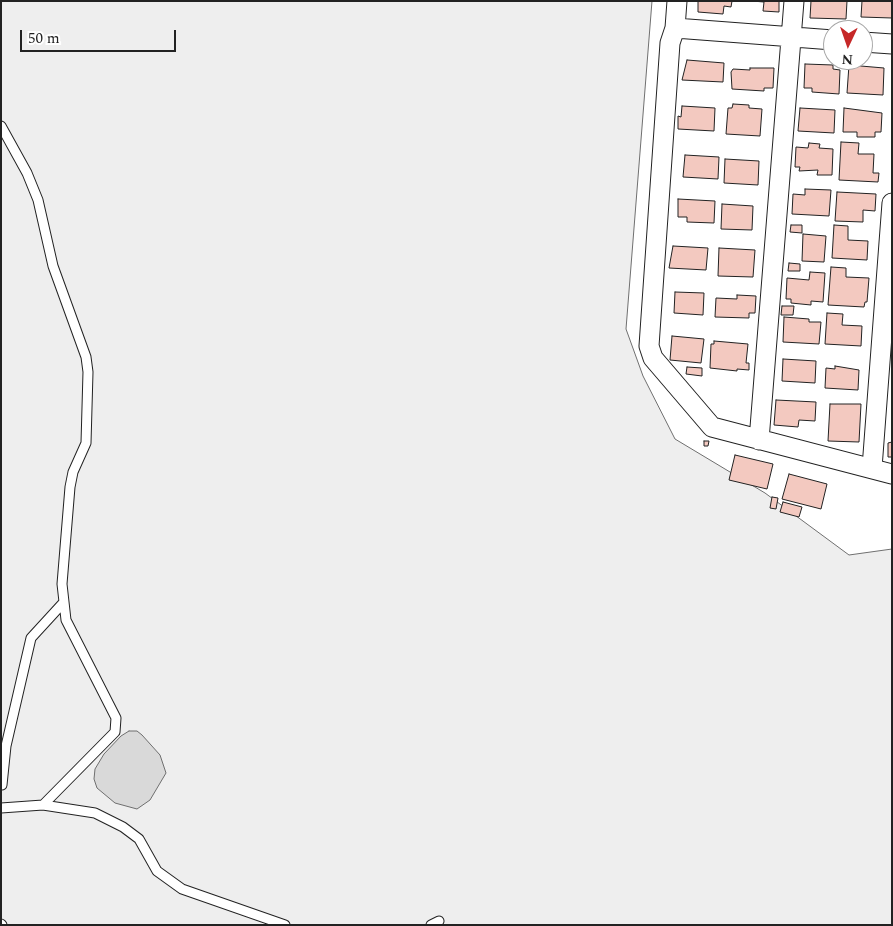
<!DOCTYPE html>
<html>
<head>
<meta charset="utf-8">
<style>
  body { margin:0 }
  #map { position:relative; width:893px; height:926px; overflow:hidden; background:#fff; font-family:Spectral,serif }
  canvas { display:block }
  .frame { position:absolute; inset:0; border:2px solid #222; pointer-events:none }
  .north { position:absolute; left:823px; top:20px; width:50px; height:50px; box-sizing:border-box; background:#fff; border:1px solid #a7a7a7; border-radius:50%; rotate:183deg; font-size:14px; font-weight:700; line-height:20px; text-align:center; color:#222 }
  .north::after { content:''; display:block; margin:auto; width:18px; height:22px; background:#c62828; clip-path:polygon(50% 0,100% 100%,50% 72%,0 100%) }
  .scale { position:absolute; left:20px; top:30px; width:156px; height:22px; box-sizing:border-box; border:2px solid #222; border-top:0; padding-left:6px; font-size:15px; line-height:18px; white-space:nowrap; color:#222; -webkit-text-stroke:4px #fff; paint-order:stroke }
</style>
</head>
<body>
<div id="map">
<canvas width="893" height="926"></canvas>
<div class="frame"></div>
<div class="north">N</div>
<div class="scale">50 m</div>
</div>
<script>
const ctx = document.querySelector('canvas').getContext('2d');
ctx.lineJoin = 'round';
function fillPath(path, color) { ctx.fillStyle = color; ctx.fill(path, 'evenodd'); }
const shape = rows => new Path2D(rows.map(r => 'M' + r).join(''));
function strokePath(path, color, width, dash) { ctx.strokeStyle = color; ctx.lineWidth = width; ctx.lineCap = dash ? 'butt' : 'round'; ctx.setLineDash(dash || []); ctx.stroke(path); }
const green = shape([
  [1,1,652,1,626,329,643,376,675,439,765,493,849,555,892,549,892,925,1,925,1,1]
]);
fillPath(green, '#eee');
strokePath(green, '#6f6f6f', 1);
const water = shape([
  [129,731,137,731,142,735,160,755,166,773,150,800,137,809,115,803,97,788,94,779,95,769,104,754,121,736,129,731]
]);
fillPath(water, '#d9d9d9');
strokePath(water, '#6f6f6f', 1);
const building = shape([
  [698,1,732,1,731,7,724,6,723,14,698,12,698,1],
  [752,1,779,1,779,12,763,11,764,2,752,1],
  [811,1,847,1,846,19,810,18,811,1],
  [862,1,892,1,892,18,861,17,862,1],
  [687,60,724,63,723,82,682,80,687,60],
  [805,64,833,65,833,69,840,70,839,94,812,92,812,88,804,88,805,64],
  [849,65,884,68,883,95,847,93,849,65],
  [750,68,774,68,773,88,764,88,764,91,732,89,731,72,733,69,750,70,750,68],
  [733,104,749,105,749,108,762,109,760,136,726,134,728,108,732,108,733,104],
  [682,106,715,108,714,131,678,129,678,116,681,117,682,106],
  [800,108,835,110,834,133,798,131,800,108],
  [844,108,882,113,881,132,875,132,875,137,857,137,857,132,843,132,844,108],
  [841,142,859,143,858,154,874,154,873,173,879,173,878,182,839,180,841,142],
  [809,143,820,144,819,148,833,149,832,175,817,175,818,170,799,171,800,167,795,167,796,147,808,148,809,143],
  [685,155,719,157,718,179,683,177,685,155],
  [725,159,759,161,758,185,724,183,725,159],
  [805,189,831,190,829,216,792,214,793,194,805,195,805,189],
  [837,192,876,194,875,211,863,210,863,222,835,221,837,192],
  [678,199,715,201,714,223,687,222,687,217,678,217,678,199],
  [722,204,753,206,752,230,721,229,722,204],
  [791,225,802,225,802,233,790,232,791,225],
  [834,225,848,226,848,240,868,241,867,260,832,258,834,225],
  [803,234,826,236,824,262,802,261,803,234],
  [673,246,708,248,706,270,669,268,673,246],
  [719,248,755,250,753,277,718,276,719,248],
  [789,263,800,264,800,271,788,271,789,263],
  [831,267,846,268,846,277,869,278,867,302,865,302,864,307,828,305,831,267],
  [810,272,825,273,823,302,811,301,811,305,791,303,791,299,786,299,787,278,809,280,810,272],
  [675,292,704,293,703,315,674,313,675,292],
  [737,295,756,296,755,313,749,313,749,318,715,317,716,298,737,299,737,295],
  [782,306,794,306,793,315,781,315,782,306],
  [827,313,843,314,842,325,862,326,861,346,825,344,827,313],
  [784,317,809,319,809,322,821,322,819,344,783,342,784,317],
  [672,336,704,339,701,363,670,360,672,336],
  [714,341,748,344,746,363,749,363,749,370,737,369,737,371,710,368,711,344,714,344,714,341],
  [783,359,816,361,815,383,782,381,783,359],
  [835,366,859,370,858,390,825,388,826,368,835,369,835,366],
  [687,367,702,368,702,376,686,374,687,367],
  [776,400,816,402,815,421,799,420,798,427,774,425,776,400],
  [830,404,861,404,859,442,828,441,830,404],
  [704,441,709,441,708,446,704,446,704,441],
  [892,442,892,457,888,457,888,443,892,442],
  [735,455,773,464,767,489,729,480,735,455],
  [789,474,827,484,821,509,782,499,789,474],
  [772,497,778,498,776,509,770,508,772,497],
  [783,502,802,507,799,517,780,512,783,502]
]);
fillPath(building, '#f3c9c0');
strokePath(building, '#222', 1);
const lane = shape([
  [1,126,27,173,38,200,53,266,86,357,88,372,86,443,73,472,70,487,62,584,66,620,116,718,115,732,43,805],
  [2,785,6,746,31,638,64,602],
  [1,808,43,805,95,813,123,827,139,839,157,871,182,889,285,925],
  [1,924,2,925],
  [431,925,439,921]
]);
const street = shape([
  [677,1,675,28,670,43,649,346,653,358,712,427,892,474],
  [675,28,833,40],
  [863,42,892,44],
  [759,440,794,1],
  [872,468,892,203]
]);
strokePath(lane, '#222', 11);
strokePath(street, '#222', 21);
strokePath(lane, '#fff', 9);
strokePath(street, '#fff', 19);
</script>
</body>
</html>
